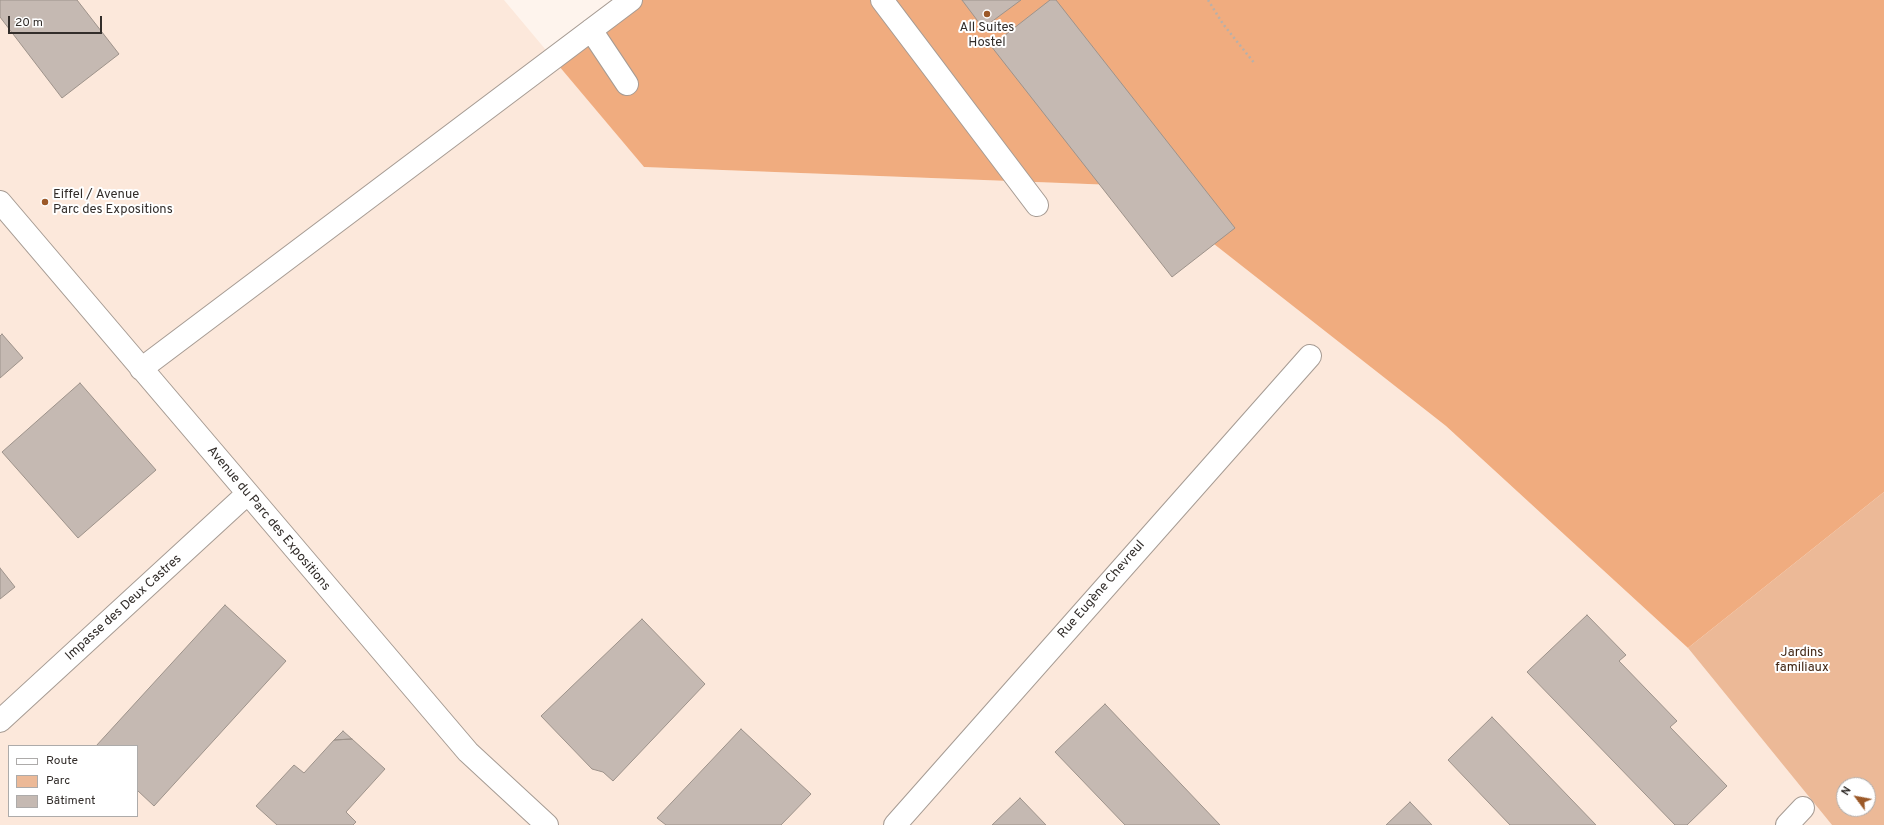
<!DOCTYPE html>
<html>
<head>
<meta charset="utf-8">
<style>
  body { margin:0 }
  #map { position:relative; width:1884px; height:825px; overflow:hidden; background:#fef4ed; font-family:Overpass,sans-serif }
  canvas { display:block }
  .legend { position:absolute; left:8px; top:745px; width:130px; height:72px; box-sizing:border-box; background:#fff; border:1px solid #adabaa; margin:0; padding:5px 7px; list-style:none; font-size:12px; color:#322d2a }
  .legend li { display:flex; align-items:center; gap:8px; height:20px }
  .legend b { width:20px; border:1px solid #adabaa }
  .north { position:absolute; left:1836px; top:777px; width:40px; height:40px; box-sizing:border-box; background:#fff; border:1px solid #adabaa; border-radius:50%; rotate:302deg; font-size:11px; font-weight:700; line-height:16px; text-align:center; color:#322d2a }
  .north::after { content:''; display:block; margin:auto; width:14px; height:18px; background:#9c5928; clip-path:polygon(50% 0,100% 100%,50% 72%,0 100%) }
  .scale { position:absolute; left:8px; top:16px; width:94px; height:18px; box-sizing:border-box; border:2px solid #322d2a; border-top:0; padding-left:5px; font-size:12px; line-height:14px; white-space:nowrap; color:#322d2a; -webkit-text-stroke:3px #fff; paint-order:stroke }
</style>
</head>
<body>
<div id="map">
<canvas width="1884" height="825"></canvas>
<ul class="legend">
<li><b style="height:5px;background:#fff"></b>Route</li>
<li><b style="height:11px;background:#ecb997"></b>Parc</li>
<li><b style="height:11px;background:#c5b9b2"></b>Bâtiment</li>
</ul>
<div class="north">N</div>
<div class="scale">20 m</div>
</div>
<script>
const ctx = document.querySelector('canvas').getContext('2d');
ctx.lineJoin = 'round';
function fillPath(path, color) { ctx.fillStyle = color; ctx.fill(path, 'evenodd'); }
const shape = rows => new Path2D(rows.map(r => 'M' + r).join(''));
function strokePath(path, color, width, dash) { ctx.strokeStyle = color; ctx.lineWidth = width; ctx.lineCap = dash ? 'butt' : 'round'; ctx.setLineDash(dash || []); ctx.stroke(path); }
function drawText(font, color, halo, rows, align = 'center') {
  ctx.font = font + ' Overpass,sans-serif'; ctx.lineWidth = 4; ctx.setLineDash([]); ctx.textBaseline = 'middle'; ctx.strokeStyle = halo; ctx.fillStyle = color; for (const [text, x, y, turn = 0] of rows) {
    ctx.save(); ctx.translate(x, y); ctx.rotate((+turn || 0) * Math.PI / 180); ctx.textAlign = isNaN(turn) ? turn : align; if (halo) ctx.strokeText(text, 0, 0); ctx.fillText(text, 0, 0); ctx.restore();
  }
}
fillPath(shape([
  [0,0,504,0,644,167,1140,186,1446,426,1688,648,1832,825,0,825],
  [9,746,137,746,137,816,9,816]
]), '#fce8db');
fillPath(shape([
  [1884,492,1884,825,1832,825,1688,648],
  [1844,785,1868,785,1868,809,1844,809]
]), '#ecb997');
fillPath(shape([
  [614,0,1884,0,1884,492,1688,648,1446,426,1140,186,644,167,548,53]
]), '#f0ac7f');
const building = shape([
  [0,0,77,0,119,54,62,98,0,17,0,0],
  [962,0,1021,0,983,28,962,0],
  [1050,0,1056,0,1235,228,1172,277,991,46,1050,0],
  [2,334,23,358,0,378,0,336,2,334],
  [80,383,156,470,78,538,2,452,80,383],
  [0,568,15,587,0,599,0,568],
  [225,605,286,661,154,806,137,790,137,746,96,746,225,605],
  [1587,615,1626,655,1619,661,1677,721,1670,727,1727,786,1687,825,1675,825,1527,672,1587,615],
  [642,619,705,684,613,781,603,772,592,769,541,716,642,619],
  [1105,704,1220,825,1125,825,1055,752,1105,704],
  [1492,717,1596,825,1510,825,1448,760,1492,717],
  [741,729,811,794,781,825,666,825,657,818,741,729],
  [343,731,352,739,334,740,343,731],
  [352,739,385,769,346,812,356,822,353,825,277,825,256,806,294,765,304,773,334,740,352,739],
  [1020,798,1046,825,992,825,1020,798],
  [1410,802,1432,825,1386,825,1410,802]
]);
fillPath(building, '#c5b9b2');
strokePath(building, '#9e938b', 1);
const minor = shape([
  [882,0,1037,205],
  [591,30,627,84],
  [0,202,468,752,547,825],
  [141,369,631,0],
  [0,721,247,494],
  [895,825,1310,356],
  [1787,825,1803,808]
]);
strokePath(minor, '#a69b93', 24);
strokePath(shape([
  [1208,0,1223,24,1255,64]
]), '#b8b0aa', 2.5, [2, 3]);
strokePath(minor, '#fff', 22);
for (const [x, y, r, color] of [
  [987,14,4,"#9c5928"],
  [45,202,4,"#9c5928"]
]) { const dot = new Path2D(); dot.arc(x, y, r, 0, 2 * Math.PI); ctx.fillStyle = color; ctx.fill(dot); strokePath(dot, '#fff', 1.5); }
drawText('13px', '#322d2a', '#fff', [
  ["All Suites",987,28],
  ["Hostel",987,43],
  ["Eiffel / Avenue",53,195,"left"],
  ["Parc des Expositions",53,210,"left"]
]);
drawText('13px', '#322d2a', '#fff', [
  ["Avenue du Parc des Expositions",268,519,50],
  ["Rue Eugène Chevreul",1102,590,-49],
  ["Impasse des Deux Castres",124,608,-42]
]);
drawText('13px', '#402411', '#fff', [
  ["Jardins",1802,653],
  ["familiaux",1802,668]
]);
</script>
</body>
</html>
